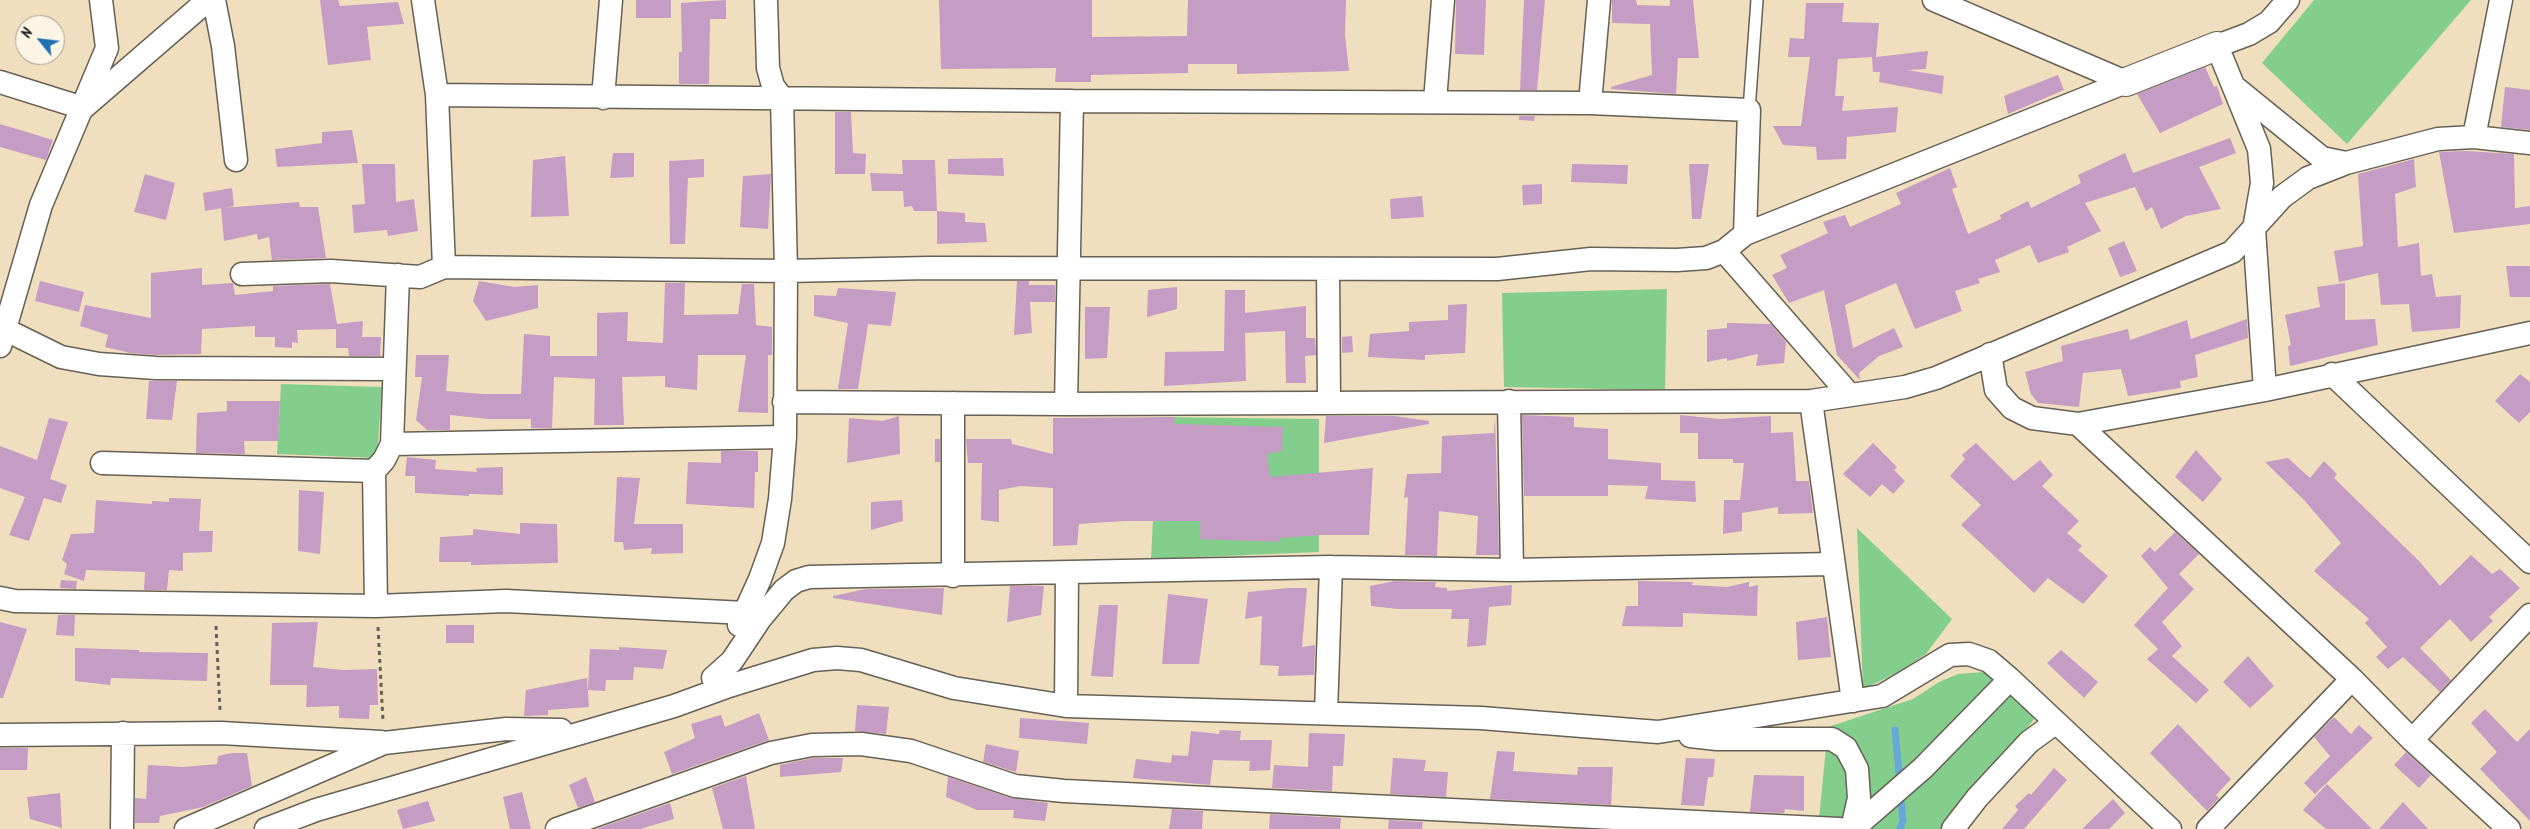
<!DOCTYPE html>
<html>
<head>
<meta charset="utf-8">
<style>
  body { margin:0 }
  #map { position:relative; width:2530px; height:829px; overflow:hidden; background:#f0dfbe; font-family:Kalam,sans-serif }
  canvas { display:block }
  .north { position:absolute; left:15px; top:15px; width:50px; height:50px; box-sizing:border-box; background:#fcf5e5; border:1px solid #a29e95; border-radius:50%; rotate:299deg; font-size:14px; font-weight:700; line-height:20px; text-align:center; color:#1c1c1c }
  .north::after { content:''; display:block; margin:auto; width:18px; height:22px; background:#1f6fb2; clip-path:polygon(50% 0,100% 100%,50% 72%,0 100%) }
</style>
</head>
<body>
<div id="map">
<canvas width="2530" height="829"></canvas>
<div class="north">N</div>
</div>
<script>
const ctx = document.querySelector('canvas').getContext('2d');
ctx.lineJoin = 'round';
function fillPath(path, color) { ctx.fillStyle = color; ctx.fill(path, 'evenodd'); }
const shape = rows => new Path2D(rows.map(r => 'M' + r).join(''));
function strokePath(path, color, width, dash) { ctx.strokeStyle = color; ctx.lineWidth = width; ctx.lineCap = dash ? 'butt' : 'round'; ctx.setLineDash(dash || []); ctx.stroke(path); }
fillPath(shape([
  [2314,0,2471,0,2347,144,2262,63],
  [1667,289,1665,390,1504,387,1502,293],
  [281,384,382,387,377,458,277,454],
  [1158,417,1319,419,1319,552,1151,559],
  [1857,528,1952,619,1926,654,1897,673,1863,689],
  [1984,672,2017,697,2035,718,1947,829,1818,829,1828,727,1913,699,1939,682,1958,674]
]), '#83ce8c');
strokePath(shape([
  [1895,730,1900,782],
  [1900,829,1903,820,1900,793]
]), '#67a7da', 7);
fillPath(shape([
  [320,0,338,0,340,6,398,2,404,24,367,27,371,60,328,65],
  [636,0,671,0,671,18,636,18],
  [726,0,726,19,710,19,709,84,679,84,679,52,682,52,681,3],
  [939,0,1092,0,1092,37,1187,36,1188,0,1346,0,1345,35,1349,71,1237,74,1237,64,1188,64,1188,73,1091,75,1091,82,1055,82,1056,68,941,69],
  [1456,0,1486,0,1484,55,1455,54],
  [1524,0,1545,0,1537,90,1520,90],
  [1612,0,1636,0,1637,5,1670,6,1670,0,1693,0,1699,58,1678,58,1676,94,1611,89,1611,87,1652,75,1650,24,1612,23],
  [1806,3,1844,3,1842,22,1879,23,1876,57,1928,51,1926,69,1907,70,1944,76,1942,94,1879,82,1880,72,1873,72,1872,57,1838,59,1835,96,1844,96,1842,111,1898,107,1896,132,1847,137,1846,159,1817,160,1816,147,1783,145,1773,126,1801,126,1810,57,1788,57,1790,38,1804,39],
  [2205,67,2214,87,2217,86,2223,104,2160,133,2137,94],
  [2058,75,2064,90,2008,114,2004,96],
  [2505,87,2530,90,2530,130,2501,127],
  [835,112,851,112,853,153,866,154,865,174,835,174],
  [1519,116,1535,116,1534,121,1519,120],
  [0,124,53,140,46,160,0,147],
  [352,130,358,163,277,167,275,149,322,143,322,132],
  [2230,138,2236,153,2199,167,2221,209,2186,216,2161,229,2152,207,2146,211,2135,187,2085,203,2101,231,2067,247,2069,252,2038,263,2030,245,1995,260,2000,272,1978,279,1980,283,1955,291,1962,311,1915,329,1896,283,1845,305,1853,348,1894,328,1903,347,1879,356,1859,373,1860,380,1837,355,1824,290,1789,303,1772,275,1787,268,1780,255,1828,233,1823,222,1845,215,1850,227,1901,204,1896,193,1950,168,1957,187,1952,189,1968,234,2001,219,2000,215,2028,201,2031,208,2081,183,2078,175,2125,153,2133,173],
  [2466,151,2514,154,2515,208,2530,206,2530,224,2454,233,2439,152],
  [613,153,634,153,634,177,610,178],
  [565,156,569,216,531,217,533,160],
  [1003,158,1004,176,948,174,948,159],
  [704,159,704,177,688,178,685,244,670,244,669,161],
  [2414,159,2416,187,2395,194,2398,247,2419,243,2421,276,2432,274,2436,297,2461,295,2460,328,2412,332,2409,304,2381,305,2378,273,2339,282,2334,251,2363,246,2358,174],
  [902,160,935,160,937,211,914,211,912,206,904,207,903,191,872,191,870,173,903,174],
  [362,164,395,164,396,202,414,199,418,231,388,236,387,230,354,233,352,205,365,204],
  [1572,164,1628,165,1627,184,1571,182],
  [1689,164,1709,164,1701,219,1692,219],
  [145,174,175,183,166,220,134,212],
  [771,174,768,229,740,227,743,176],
  [1542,184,1542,204,1523,205,1522,185],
  [232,188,234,206,205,211,203,193],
  [1422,196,1424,217,1391,219,1390,199],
  [299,202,300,207,318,207,326,258,272,260,269,237,258,240,257,234,224,241,221,208],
  [937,211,965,213,965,222,985,223,987,242,937,244],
  [2124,241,2137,271,2120,277,2108,248],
  [2506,266,2530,266,2530,297,2510,297],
  [202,268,202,285,233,283,235,295,273,291,273,286,330,284,337,324,363,321,362,337,381,337,380,356,349,356,348,348,336,348,336,329,297,330,298,343,292,342,292,348,275,347,275,337,255,337,255,326,202,329,201,354,156,355,130,353,105,347,108,335,80,326,85,305,151,318,151,273],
  [40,281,84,292,79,312,35,301],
  [479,281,514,287,538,285,538,308,486,321,473,301],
  [1017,281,1029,281,1029,285,1055,285,1055,302,1030,302,1032,333,1014,335],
  [665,283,685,283,684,315,738,314,742,284,754,284,756,325,772,327,772,355,768,355,768,413,738,412,746,355,698,355,697,390,665,387,665,376,622,377,624,425,594,425,595,379,554,377,552,428,531,428,531,419,488,419,450,415,450,430,427,430,416,420,422,377,415,377,416,355,449,355,446,391,483,394,521,394,524,334,550,336,550,356,597,356,597,313,628,312,627,341,663,343],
  [2345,283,2345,320,2375,319,2378,345,2290,366,2288,346,2291,345,2285,315,2320,307,2317,287],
  [1177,287,1177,309,1147,317,1148,290],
  [838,288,896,292,891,326,868,324,858,389,838,389,848,323,814,316,814,295,836,296],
  [1225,290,1245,290,1245,313,1306,306,1306,338,1315,338,1316,355,1305,356,1306,383,1286,383,1285,331,1245,333,1246,381,1164,386,1165,352,1224,351],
  [1467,304,1465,353,1425,355,1425,360,1368,357,1370,334,1409,331,1409,322,1448,320,1448,305],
  [1085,307,1110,307,1107,358,1085,359],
  [2247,319,2248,338,2195,355,2198,377,2180,381,2181,388,2128,396,2121,369,2083,373,2079,407,2038,403,2031,394,2025,372,2063,361,2061,346,2128,329,2130,340,2187,320,2191,339],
  [1727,323,1771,324,1786,342,1784,363,1756,366,1758,354,1727,361,1727,358,1707,362,1707,330,1727,328],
  [1352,336,1353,352,1342,353,1342,337],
  [2520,374,2530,382,2530,412,2519,423,2495,401],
  [149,381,177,381,172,420,146,419],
  [227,401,280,401,278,441,244,441,245,454,196,453,197,413,227,411],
  [1522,415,1574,417,1574,427,1608,429,1608,459,1661,463,1661,480,1695,481,1696,502,1645,499,1648,486,1608,485,1608,496,1524,496],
  [1680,415,1719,419,1771,416,1771,433,1793,432,1796,481,1809,481,1813,513,1778,514,1778,507,1742,513,1742,531,1723,534,1724,500,1740,500,1744,463,1733,463,1733,459,1698,459,1698,433,1680,433],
  [899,416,900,454,847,463,849,418,883,421],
  [1326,416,1394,416,1429,421,1429,424,1324,443],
  [1174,417,1174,424,1283,427,1282,451,1267,454,1270,477,1373,468,1369,535,1320,535,1279,538,1279,542,1200,539,1200,521,1124,521,1079,524,1077,545,1053,546,1053,488,1021,486,999,490,999,522,981,520,982,463,968,463,966,439,1011,439,1012,444,1053,454,1053,418],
  [1495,417,1499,555,1476,555,1478,516,1439,511,1437,556,1405,555,1408,497,1404,498,1407,474,1441,473,1442,436,1494,433],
  [49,418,68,422,50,479,67,485,61,503,44,498,29,541,9,535,25,497,0,488,0,446,37,460],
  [935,439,940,439,940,462,935,462],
  [1873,443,1897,467,1894,470,1905,481,1893,494,1882,484,1870,497,1843,474],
  [1976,443,2014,481,2040,460,2053,475,2042,486,2079,521,2067,533,2082,546,2078,550,2108,576,2083,604,2048,578,2034,593,1961,525,1981,505,1950,476,1965,459,1962,455],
  [2196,450,2222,479,2203,502,2175,477],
  [721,451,758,451,758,472,755,472,754,508,686,504,688,462,721,463],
  [407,457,436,460,435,469,477,472,476,468,503,467,503,495,469,494,469,496,415,493,415,476,405,476],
  [2288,458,2310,478,2324,461,2337,474,2334,478,2420,562,2440,586,2471,555,2492,574,2500,569,2520,588,2489,617,2493,621,2471,642,2450,619,2420,648,2451,680,2440,692,2403,657,2388,669,2376,657,2387,647,2365,623,2369,619,2314,571,2341,543,2304,500,2265,462],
  [617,477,640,478,634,524,683,524,683,553,651,554,652,548,624,550,623,542,614,542],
  [299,490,324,492,320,554,298,551],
  [169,498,201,499,199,531,213,531,212,552,183,553,183,571,169,570,167,590,144,590,145,572,86,570,84,581,64,574,67,564,62,560,71,534,94,533,96,500,152,504,152,501,169,502],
  [902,500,903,521,871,530,871,502],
  [520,523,557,524,558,563,471,565,471,562,439,562,440,537,473,535,473,529,520,534],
  [2175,532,2199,554,2179,574,2194,589,2162,622,2182,646,2172,656,2209,690,2196,703,2147,659,2158,649,2134,625,2168,588,2141,556,2150,547,2155,552],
  [61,580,77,581,76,589,60,588],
  [1395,581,1436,582,1435,587,1447,588,1447,591,1512,585,1511,605,1489,607,1486,645,1467,647,1469,619,1451,619,1452,609,1398,609,1371,606,1370,586],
  [1638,581,1693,582,1692,585,1727,587,1749,582,1749,587,1758,585,1757,616,1683,613,1683,627,1622,626,1626,606,1638,606],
  [1010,586,1044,586,1041,615,1007,622],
  [944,588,942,615,833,598,833,596,866,589],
  [1288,588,1307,588,1302,647,1315,645,1314,675,1278,676,1279,666,1260,665,1262,616,1245,619,1248,592],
  [1168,594,1208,599,1199,664,1162,664],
  [1099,605,1118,605,1113,677,1091,676],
  [58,615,75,615,74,636,56,635],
  [1827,617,1831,657,1798,660,1796,622],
  [0,622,27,629,3,698,0,698],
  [318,622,313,667,343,670,377,669,378,705,370,705,369,719,339,718,339,706,306,707,307,685,270,685,272,623],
  [446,625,474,625,474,643,446,643],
  [619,647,667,650,663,669,634,667,633,680,606,680,605,691,588,690,590,649,619,650],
  [75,648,139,650,139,652,208,653,207,681,111,678,110,685,75,681],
  [2061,650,2098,682,2084,698,2047,663],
  [2248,656,2274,686,2250,708,2223,682],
  [587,678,589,707,548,710,548,715,524,716,526,690],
  [857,705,889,707,886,734,855,731],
  [2485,709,2517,742,2530,729,2530,821,2480,769,2497,752,2471,723],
  [759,713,769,740,672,774,664,752,695,738,691,724,721,715,725,727],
  [2334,717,2351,734,2359,725,2373,738,2315,794,2304,783,2330,756,2314,737],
  [1020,718,1089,723,1087,744,1019,738],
  [2178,724,2231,779,2216,795,2219,798,2207,811,2150,753],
  [1220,730,1241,731,1240,740,1272,740,1270,770,1249,771,1250,761,1213,760,1210,785,1133,778,1136,759,1171,763,1172,755,1188,756,1191,731,1219,734],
  [1309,733,1345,734,1343,766,1333,766,1332,791,1272,788,1274,765,1308,767],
  [986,744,1019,751,1016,772,983,762],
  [0,748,28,748,27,770,0,770],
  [1497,751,1515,752,1513,771,1577,775,1578,767,1613,767,1611,805,1490,799],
  [2406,752,2431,775,2419,788,2394,765],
  [232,753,247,753,252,786,203,807,160,816,159,823,135,823,135,798,146,799,148,765,183,767,217,764,218,756],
  [813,758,843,758,841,772,780,777,780,765],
  [1393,758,1426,760,1424,771,1448,772,1446,797,1390,794],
  [1686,758,1715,759,1713,777,1708,777,1704,806,1681,805],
  [2054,768,2067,780,2024,829,2002,829,2018,810,2015,806,2029,793,2031,795],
  [1754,775,1804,776,1804,811,1785,809,1784,813,1750,812],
  [746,776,755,829,723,829,712,788],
  [586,777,595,802,578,808,569,785],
  [948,777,1011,798,1048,803,1045,821,1013,818,1014,810,977,810,946,797],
  [2327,784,2372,829,2326,829,2303,810],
  [522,792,531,829,510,829,503,797],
  [60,793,62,828,30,819,27,797],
  [2113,799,2125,813,2109,829,2082,829],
  [428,801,435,821,403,829,397,810],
  [2403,802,2428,829,2379,829],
  [670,803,674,819,640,829,596,829],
  [1172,809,1203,811,1202,829,1169,829],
  [1270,814,1341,818,1340,829,1269,829],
  [1389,820,1423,822,1422,829,1388,829]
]), '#c59cc3');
const service = shape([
  [1749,110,1757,0]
]);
const minor = shape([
  [214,0,223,46,236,160],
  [423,0,437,95,444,267],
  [1934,0,2126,82],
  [0,82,83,108,208,0],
  [2237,89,2322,158,2346,163],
  [437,95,1072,101,1590,103,1749,110,1745,234],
  [603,98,611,0],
  [1435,101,1443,0],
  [1590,103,1599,0],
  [2474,137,2501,0],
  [1724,251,1849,394],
  [1328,269,1329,401],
  [242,274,331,271,420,277,444,267,786,271,929,268,1497,269,1591,259,1677,260,1706,258,1724,251,1745,234,2126,82],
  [0,327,61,357,99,364,156,368,394,369],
  [0,346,41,205,107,48,101,0],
  [1990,354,1996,390,2012,408,2032,418,2078,424,2265,390,2530,333],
  [2332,374,2530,562],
  [2265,390,2254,229,2262,183,2259,149,2217,46,2249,34,2269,22,2288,0],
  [1509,401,1512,570],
  [1811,401,1853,701],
  [784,402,1066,404,1811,401,1905,387,1936,378,2232,252,2282,197,2308,178,2346,163,2438,139,2474,137,2530,143],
  [1066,404,1072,101],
  [2078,424,2352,679,2412,740,2509,829],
  [392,444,398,275],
  [102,463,374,471,384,460,392,444,785,437],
  [374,471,376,606],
  [953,576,953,403],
  [0,598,15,601,376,606,506,601,745,613],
  [739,625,760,579,773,543,780,499,785,437,786,271,782,98,773,86,768,68,766,0],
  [713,678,732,661,760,619,784,590,796,581,809,577,1331,567,1512,570,1833,564],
  [1066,706,1067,573],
  [1326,713,1331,567],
  [0,735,221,733,381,742],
  [1690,736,1717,739,1832,739,1846,748,1857,769,1859,798,1852,829],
  [2412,740,2530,615],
  [122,829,123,733],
  [186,829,384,743,506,729,561,730],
  [266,829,316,810,674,706,729,686,813,660,837,658,861,660,954,688,1066,706,1481,718,1658,732,1882,696,1950,655,1969,654,1989,661,2010,679,2170,829],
  [557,829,771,753,812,745,861,744,911,751,1015,786,1064,791,1839,829],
  [1853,829,1923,768,2010,679],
  [1953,829,1977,798,2029,742,2055,723],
  [2208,829,2352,679]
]);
const tertiary = shape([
  [2126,82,2217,46]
]);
strokePath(service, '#666055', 14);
strokePath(minor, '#666055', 25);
strokePath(tertiary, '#666055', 30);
strokePath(shape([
  [216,626,220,710],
  [378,627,383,721]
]), '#666055', 3, [4, 4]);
strokePath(service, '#fff', 11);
strokePath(minor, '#fff', 22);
strokePath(tertiary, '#fff', 28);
</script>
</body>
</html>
